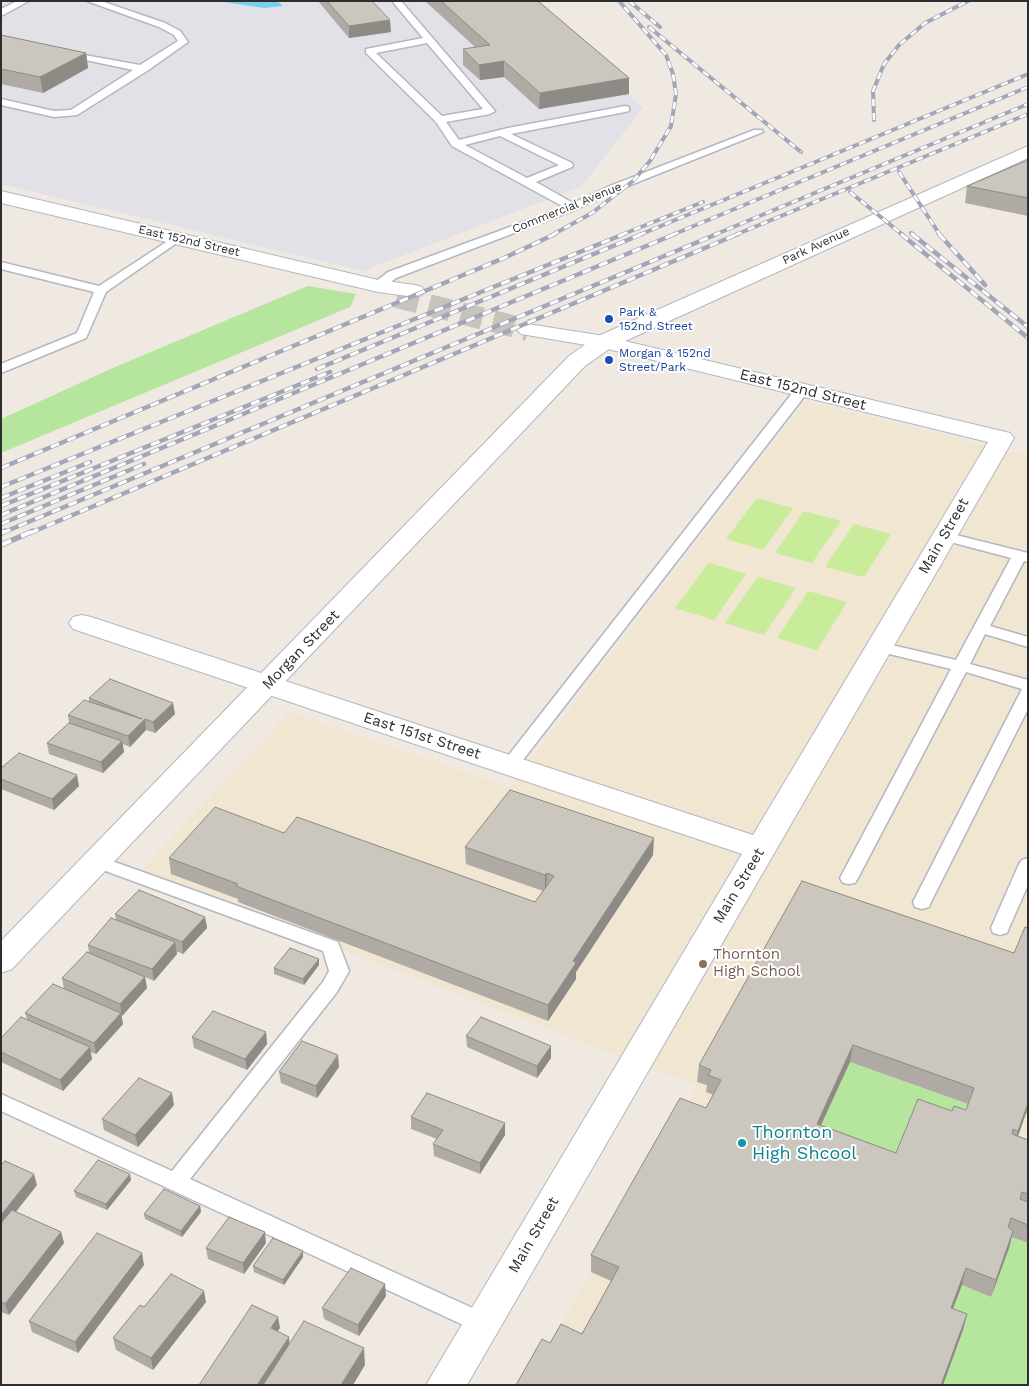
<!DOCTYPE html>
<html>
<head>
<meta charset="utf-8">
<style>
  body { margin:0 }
  #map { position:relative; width:1029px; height:1386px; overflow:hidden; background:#efe9e1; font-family:"Work Sans",sans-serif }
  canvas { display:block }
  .frame { position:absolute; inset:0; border:2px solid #2e2e2e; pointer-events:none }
</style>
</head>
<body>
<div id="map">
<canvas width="1029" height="1386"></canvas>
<div class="frame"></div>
</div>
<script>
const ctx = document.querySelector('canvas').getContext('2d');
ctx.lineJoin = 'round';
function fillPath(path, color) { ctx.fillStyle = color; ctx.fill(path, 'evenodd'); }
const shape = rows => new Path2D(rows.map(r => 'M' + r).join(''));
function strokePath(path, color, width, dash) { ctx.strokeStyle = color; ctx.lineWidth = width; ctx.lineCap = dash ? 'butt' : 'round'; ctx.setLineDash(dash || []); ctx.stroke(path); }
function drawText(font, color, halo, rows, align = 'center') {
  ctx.font = font + ' "Work Sans",sans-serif'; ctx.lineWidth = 4; ctx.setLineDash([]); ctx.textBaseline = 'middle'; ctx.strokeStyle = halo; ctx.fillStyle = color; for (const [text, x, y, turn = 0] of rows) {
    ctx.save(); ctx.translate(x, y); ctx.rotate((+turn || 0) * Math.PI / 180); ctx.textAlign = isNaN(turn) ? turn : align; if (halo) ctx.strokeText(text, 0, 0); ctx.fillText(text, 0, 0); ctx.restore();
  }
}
fillPath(shape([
  [1,1,533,1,643,108,582,186,363,271,1,184]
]), '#e3e1e8');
fillPath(shape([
  [805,401,1028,456,1028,1385,527,1385,697,1086,139,872,289,712,510,787]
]), '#f0e6d1');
fillPath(shape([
  [308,286,356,294,350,307,1,453,1,419,115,367],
  [850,1062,970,1105,962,1127,892,1169,814,1140],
  [1007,1235,1028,1243,1028,1385,943,1385,963,1331,947,1324,962,1285,991,1297]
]), '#b6e59e');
fillPath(shape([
  [757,498,793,508,763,550,726,539],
  [804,511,841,521,812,563,775,553],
  [854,524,891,534,864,577,825,567],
  [709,563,746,574,714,620,675,608],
  [758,577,796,588,764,635,725,623],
  [808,591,847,602,817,650,777,638]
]), '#c9ec9a');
fillPath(shape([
  [217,1,277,1,283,6,264,8]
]), '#75cff0');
strokePath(shape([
  [397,297,528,330]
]), '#c8c4bd', 22, [22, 11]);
const lane = shape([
  [17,1,29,1,1,16,1,9,17,1],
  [87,1,101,1,165,23,180,31,188,42,147,71,77,115,54,117,1,105,1,99,54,111,71,110,133,70,62,55,62,51,140,65,178,41,174,35,159,27,87,1],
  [392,1,401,1,495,111,490,114,446,122,459,140,508,128,625,106,629,107,629,111,625,112,511,134,572,163,573,165,572,167,536,182,573,203,610,186,754,130,762,130,763,132,618,190,577,209,396,278,382,289,374,289,372,286,374,283,388,272,564,207,452,146,436,122,366,53,366,49,423,38,392,1],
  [427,43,483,109,442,116,376,53,427,43],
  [500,136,559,165,527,178,465,145,500,136],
  [177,235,181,236,183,238,181,240,106,292,86,338,1,373,1,364,77,333,94,292,1,269,1,262,99,286,177,235],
  [802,386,807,387,809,390,807,393,516,769,510,771,504,769,502,765,504,761,797,387,802,386],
  [944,532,1028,553,1028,562,1024,561,990,626,1028,637,1028,647,985,634,970,664,1028,680,1028,709,931,902,929,907,922,909,915,907,913,902,1022,689,966,672,858,878,855,883,849,884,843,883,840,878,951,669,873,650,871,647,873,644,879,642,956,660,1011,558,939,539,937,536,939,533,944,532],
  [98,856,338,942,349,971,337,992,190,1179,490,1316,493,1323,490,1330,482,1333,474,1330,1,1111,1,1094,172,1171,323,982,329,971,323,951,92,866,89,862,92,858,98,856],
  [1028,858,1028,885,1009,928,1007,933,1000,935,993,933,991,928,1019,864,1022,860,1028,858]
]);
const street = shape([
  [1,191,378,280,415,285,422,287,425,291,422,295,415,297,378,292,1,203,1,191],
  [528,324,604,336,1010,433,1014,438,467,1385,426,1385,742,854,73,629,69,623,73,617,82,615,91,617,753,835,988,442,604,348,521,334,517,330,521,326,528,324]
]);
const secondary = shape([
  [1028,146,1028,158,612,347,585,366,12,969,1,973,1,941,569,356,596,337,1028,146]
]);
strokePath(lane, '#b4b7c1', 3);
strokePath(street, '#b4b7c1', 2);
strokePath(secondary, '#b4b7c1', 2);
fillPath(lane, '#fff');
fillPath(street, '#fff');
fillPath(secondary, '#fff');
const railFar2 = shape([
  [629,1,660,27],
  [649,27,801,152],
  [874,120,873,91,884,64,899,45,925,23,968,1],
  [899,172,940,235],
  [850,192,903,235],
  [911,233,914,235],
  [552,235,592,213,633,181,650,161,671,126,676,94,673,74,666,55,619,1],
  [621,235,703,202],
  [639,235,1028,74],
  [672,235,1028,87],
  [714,235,1028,104],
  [735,235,1028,114]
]);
const railFar1 = shape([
  [901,234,1028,338],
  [912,234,1028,327],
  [939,234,985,285],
  [317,369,642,234],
  [1,468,504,258,555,234],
  [1,487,624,234],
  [1,498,90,462],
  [1,506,330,372],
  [1,515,675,234],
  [1,524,144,464],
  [2,533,717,234],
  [30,533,738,234]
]);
const rail = shape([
  [1,533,5,531],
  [1,545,33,531]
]);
strokePath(railFar2, '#a3a6b8', 4);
strokePath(railFar1, '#a3a6b8', 4.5);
strokePath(rail, '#a3a6b8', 5.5);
strokePath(railFar2, '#fff', 2.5, [7]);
strokePath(railFar1, '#fff', 3, [9]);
strokePath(rail, '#fff', 4, [11]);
fillPath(shape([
  [318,1,372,1,391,32,349,38],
  [425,1,538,1,629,78,629,94,539,109,504,77,480,80,463,65,463,49,475,47],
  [1,35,86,53,88,68,43,93,1,84],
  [1028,160,1028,216,965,203,967,186],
  [89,698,175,714,155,733,146,730,130,747,123,744,124,752,103,773,49,754,47,743,69,723,68,715,89,701],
  [1,768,79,786,54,810,1,789],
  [284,833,535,902,543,891,466,864,465,847,653,855,576,972,576,979,548,1021,238,902,238,899,171,874,169,858],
  [115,914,205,917,207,928,183,954,176,951,177,954,154,981,145,977,147,988,122,1016,121,1015,123,1024,96,1054,90,1052,92,1059,63,1091,1,1062,1,1038,27,1019,25,1013,64,989,62,978,89,953,88,945,116,920],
  [1028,928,1028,1114,1026,1113,1018,1136,1028,1140,1028,1243,1012,1237,1009,1248,991,1297,962,1285,953,1309,967,1314,963,1330,943,1385,516,1385,550,1343,582,1334,611,1281,591,1272,591,1255,706,1108,714,1095,706,1092,707,1085,697,1082,699,1065,1014,953],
  [850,1062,968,1104,966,1110,952,1111,896,1153,821,1125],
  [319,959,319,965,304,985,274,974,274,968],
  [266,1032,267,1044,247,1070,194,1048,192,1037],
  [466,1036,551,1058,537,1078,467,1047],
  [339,1067,317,1098,281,1083,279,1072],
  [174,1105,138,1147,104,1130,102,1119],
  [411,1117,505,1135,480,1174,434,1156,433,1144,437,1139,411,1129],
  [1,1165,37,1185,16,1212,61,1232,64,1243,9,1315,1,1312],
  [131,1180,107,1210,76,1197,74,1191],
  [200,1206,201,1212,182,1237,145,1219,144,1214],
  [266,1243,244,1274,208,1259,206,1248],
  [303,1257,284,1285,254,1272,253,1266],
  [144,1265,78,1353,32,1332,29,1321],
  [386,1296,359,1336,324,1319,322,1308],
  [206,1302,153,1370,116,1350,113,1338,144,1307]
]), '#afaba4');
fillPath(shape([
  [390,20,391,32,349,38,349,26],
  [86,53,88,68,43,93,40,77],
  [504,61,504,77,480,80,479,65],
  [629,78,629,94,539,109,540,93],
  [173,703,175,714,155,733,153,722],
  [145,719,146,730,130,747,128,736],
  [122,741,124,752,103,773,101,762],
  [77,775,79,786,54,810,52,799],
  [654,838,653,855,576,972,576,979,548,1021,548,1005,573,961],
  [547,873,546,890,545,892,545,875],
  [205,917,207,928,183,954,182,942],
  [175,942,177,954,154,981,152,969],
  [319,959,319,965,304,985,303,979],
  [145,977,147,988,122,1016,120,1004],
  [121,1013,123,1024,96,1054,94,1043],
  [266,1032,267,1044,247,1070,245,1059],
  [853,1045,850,1062,814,1140,817,1124],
  [551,1046,551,1058,537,1078,537,1066],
  [90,1047,92,1059,63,1091,60,1080],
  [338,1055,339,1067,317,1098,316,1086],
  [172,1093,174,1105,138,1147,135,1135],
  [1028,1103,1026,1113,1014,1148,1018,1131],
  [505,1123,505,1135,480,1174,480,1163],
  [34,1174,37,1185,1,1230,1,1215],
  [130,1174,131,1180,107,1210,106,1204],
  [200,1206,201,1212,182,1237,181,1231],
  [1013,1231,1009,1248,991,1297,996,1280],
  [61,1232,64,1243,9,1315,5,1304],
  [265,1232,266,1243,244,1274,243,1263],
  [303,1251,303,1257,284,1285,283,1280],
  [142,1253,144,1265,78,1353,75,1342],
  [966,1268,962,1285,947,1324,951,1308],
  [385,1284,386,1296,359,1336,358,1325],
  [204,1291,206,1302,153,1370,151,1358],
  [967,1314,963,1330,943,1385,941,1385],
  [278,1317,280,1328,272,1339,271,1328],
  [289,1337,290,1348,266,1385,257,1385],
  [364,1348,365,1365,353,1385,341,1385]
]), '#8e8b86');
const building = shape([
  [327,1,372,1,390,20,349,26,327,1],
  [441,1,538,1,629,78,540,93,504,61,479,65,463,49,490,45,441,1],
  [1,35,86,53,40,77,1,69,1,35],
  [1028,160,1028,198,967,186,1028,160],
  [110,679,173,703,153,722,145,719,128,736,68,715,84,700,142,719,89,698,110,679],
  [69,723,122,741,101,762,47,743,69,723],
  [19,753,77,775,52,799,1,779,1,768,19,753],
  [510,790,654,838,573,961,576,963,548,1005,236,886,238,884,169,858,215,807,284,833,297,817,535,902,554,876,547,873,545,875,465,847,510,790],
  [802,881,1014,953,1025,927,1028,928,1028,1103,1018,1131,1013,1129,1012,1134,1028,1140,1028,1194,1022,1192,1020,1199,1028,1202,1028,1225,1011,1218,1008,1227,1013,1231,996,1280,966,1268,951,1308,967,1314,941,1385,930,1385,928,1384,927,1385,516,1385,542,1339,550,1343,561,1324,582,1334,619,1267,591,1255,680,1098,706,1108,721,1080,708,1075,711,1070,699,1065,802,881],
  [853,1045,974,1088,966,1110,954,1106,952,1111,918,1099,896,1153,817,1124,853,1045],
  [139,890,205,917,182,942,115,914,139,890],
  [111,918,175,942,152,969,88,945,111,918],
  [290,948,319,959,303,979,274,968,290,948],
  [87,952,145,977,120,1004,62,978,87,952],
  [53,984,121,1013,94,1043,25,1013,53,984],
  [213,1011,266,1032,245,1059,192,1037,213,1011],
  [21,1017,90,1047,60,1080,1,1052,1,1038,21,1017],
  [481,1017,551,1046,537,1066,466,1036,481,1017],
  [302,1041,338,1055,316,1086,279,1072,302,1041],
  [139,1078,172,1093,135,1135,102,1119,139,1078],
  [427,1093,505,1123,480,1163,433,1144,443,1130,411,1117,427,1093],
  [98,1160,130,1174,106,1204,74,1191,98,1160],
  [5,1161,34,1174,1,1215,1,1165,5,1161],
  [164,1189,200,1206,181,1231,144,1214,164,1189],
  [12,1210,61,1232,5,1304,1,1302,1,1223,12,1210],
  [229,1217,265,1232,243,1263,206,1248,229,1217],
  [97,1233,142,1253,75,1342,29,1321,97,1233],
  [273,1238,303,1251,283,1280,253,1266,273,1238],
  [351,1268,385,1284,358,1325,322,1308,351,1268],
  [171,1274,204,1291,151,1358,113,1338,140,1305,144,1307,171,1274],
  [252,1305,278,1317,271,1328,289,1337,257,1385,199,1385,252,1305],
  [304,1321,364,1348,341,1385,263,1385,304,1321]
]);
fillPath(building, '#cbc7bf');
strokePath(building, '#8e8b86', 1);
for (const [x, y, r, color] of [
  [609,319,5,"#1a4fb4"],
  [609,360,5,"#1a4fb4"],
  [703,964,5,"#8d6e63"],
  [742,1143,5,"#0f9aa8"]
]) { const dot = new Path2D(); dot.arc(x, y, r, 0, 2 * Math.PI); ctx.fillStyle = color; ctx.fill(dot); strokePath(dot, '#fff', 2); }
drawText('12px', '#2e2e2e', '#fff', [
  ["Commercial Avenue",567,208,-22],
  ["East 152nd Street",189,241,13],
  ["Park Avenue",816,246,-25]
]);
drawText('12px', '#164399', '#fff', [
  ["Park &",619,312],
  ["152nd Street",619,326],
  ["Morgan & 152nd",619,353],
  ["Street/Park",619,367]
], 'left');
drawText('15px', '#2e2e2e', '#fff', [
  ["East 152nd Street",803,390,14],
  ["Main Street",944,536,-60],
  ["Morgan Street",301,650,-46],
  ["East 151st Street",422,736,18],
  ["Main Street",739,886,-59],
  ["Main Street",534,1235,-60]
]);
drawText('15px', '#785e54', '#fff', [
  ["Thornton",713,955],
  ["High School",713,972]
], 'left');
drawText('18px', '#0d838f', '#fff', [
  ["Thornton",752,1133],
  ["High Shcool",752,1154]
], 'left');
</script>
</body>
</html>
